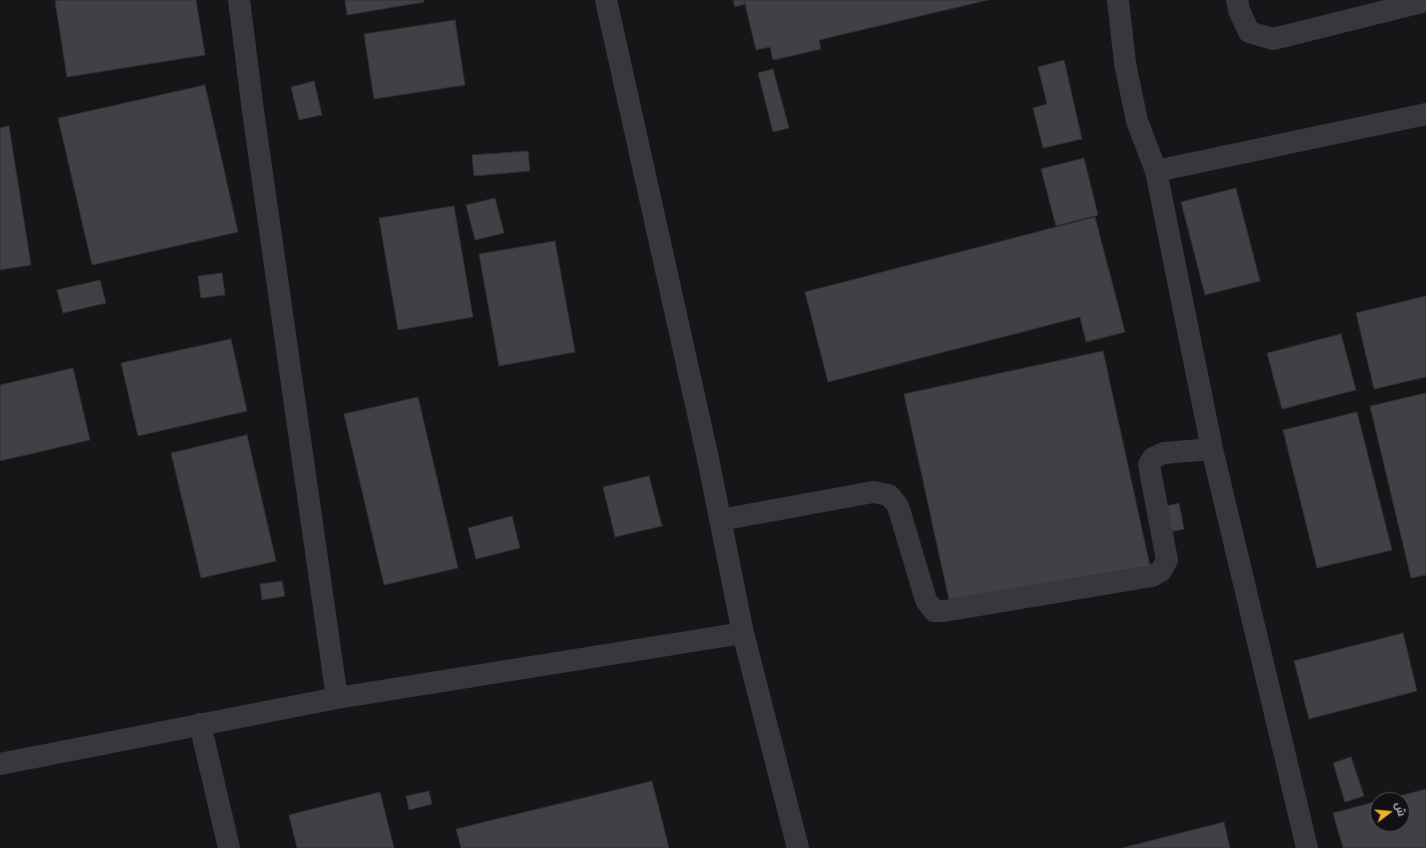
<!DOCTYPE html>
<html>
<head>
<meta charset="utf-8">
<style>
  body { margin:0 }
  #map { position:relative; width:1426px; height:848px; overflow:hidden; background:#161618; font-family:"Asap Condensed",Cairo,sans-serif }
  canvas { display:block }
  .north { position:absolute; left:1370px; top:792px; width:40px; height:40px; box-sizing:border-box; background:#111113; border:1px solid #4d4f55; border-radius:50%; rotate:74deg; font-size:11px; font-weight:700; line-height:16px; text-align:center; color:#a8adb8 }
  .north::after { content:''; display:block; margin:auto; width:14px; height:18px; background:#f2b134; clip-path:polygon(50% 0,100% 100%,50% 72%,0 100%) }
</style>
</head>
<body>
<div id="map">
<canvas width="1426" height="848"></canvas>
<div class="north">ش</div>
</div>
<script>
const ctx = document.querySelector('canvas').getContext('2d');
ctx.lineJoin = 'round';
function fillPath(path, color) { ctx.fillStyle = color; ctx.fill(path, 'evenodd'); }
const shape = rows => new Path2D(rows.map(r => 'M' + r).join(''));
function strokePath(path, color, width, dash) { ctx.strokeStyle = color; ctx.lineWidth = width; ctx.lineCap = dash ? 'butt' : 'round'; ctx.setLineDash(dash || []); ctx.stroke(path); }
const building = shape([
  [59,0,196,0,205,55,67,77,55,1,59,0],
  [345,0,424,0,424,2,347,15,345,0],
  [733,0,744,0,745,4,735,7,733,0],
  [744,0,988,0,819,40,821,49,773,60,770,47,756,50,744,0],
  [455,20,465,85,374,99,364,34,455,20],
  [1064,60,1082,139,1043,148,1033,108,1047,104,1038,67,1064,60],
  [773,69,789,128,773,132,758,73,773,69],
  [314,81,322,115,299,120,291,87,314,81],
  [205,85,238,232,92,265,58,118,205,85],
  [9,126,31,265,0,270,0,128,9,126],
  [528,151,530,171,474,176,472,155,528,151],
  [1084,158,1098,215,1056,226,1041,169,1084,158],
  [1236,188,1260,281,1205,295,1181,202,1236,188],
  [495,198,504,233,475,240,466,205,495,198],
  [454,206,473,317,398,330,379,218,454,206],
  [1095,217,1125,332,1086,342,1080,317,828,382,805,292,1095,217],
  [555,241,575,352,499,366,479,254,555,241],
  [222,273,225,295,201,298,198,276,222,273],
  [100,280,106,303,63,313,57,290,100,280],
  [1426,296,1426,377,1374,389,1356,313,1426,296],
  [1341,334,1356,390,1282,409,1267,353,1341,334],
  [231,339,247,411,138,436,121,363,231,339],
  [1103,351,1150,566,951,609,904,394,1103,351],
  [73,368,90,440,0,461,0,385,73,368],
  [1426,393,1426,575,1411,578,1370,406,1426,393],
  [418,397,458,568,384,585,344,414,418,397],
  [1357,412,1392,550,1317,568,1283,430,1357,412],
  [247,435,276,561,201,578,171,453,247,435],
  [649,476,662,526,615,537,603,487,649,476],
  [1179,503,1184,529,1169,532,1163,507,1179,503],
  [512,516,520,548,476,559,468,528,512,516],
  [282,581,285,596,262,600,260,584,282,581],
  [1403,633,1417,691,1309,719,1294,661,1403,633],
  [1351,757,1364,796,1345,802,1333,763,1351,757],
  [652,781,669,848,461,848,456,829,652,781],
  [1426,789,1426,848,1343,848,1333,813,1378,801,1378,824,1402,824,1402,800,1384,800,1426,789],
  [429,791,432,804,409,810,406,796,429,791],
  [380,792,394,848,297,848,289,815,380,792],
  [1224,822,1230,848,1122,848,1224,822]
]);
fillPath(building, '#404145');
strokePath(building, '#303034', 1);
strokePath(shape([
  [239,0,253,111,337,698],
  [606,0,707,454,743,633,798,848],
  [1118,0,1125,63,1137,121,1156,171,1212,449,1307,848],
  [1237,0,1239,10,1249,32,1273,39,1426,1],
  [1156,171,1426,114],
  [720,520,873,492,889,495,898,506,926,600,934,611,944,611,1152,576,1161,571,1167,560,1149,465,1153,458,1164,453,1212,449],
  [200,724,229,848],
  [0,764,337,698,743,633]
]), '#37383d', 22);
</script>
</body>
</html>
